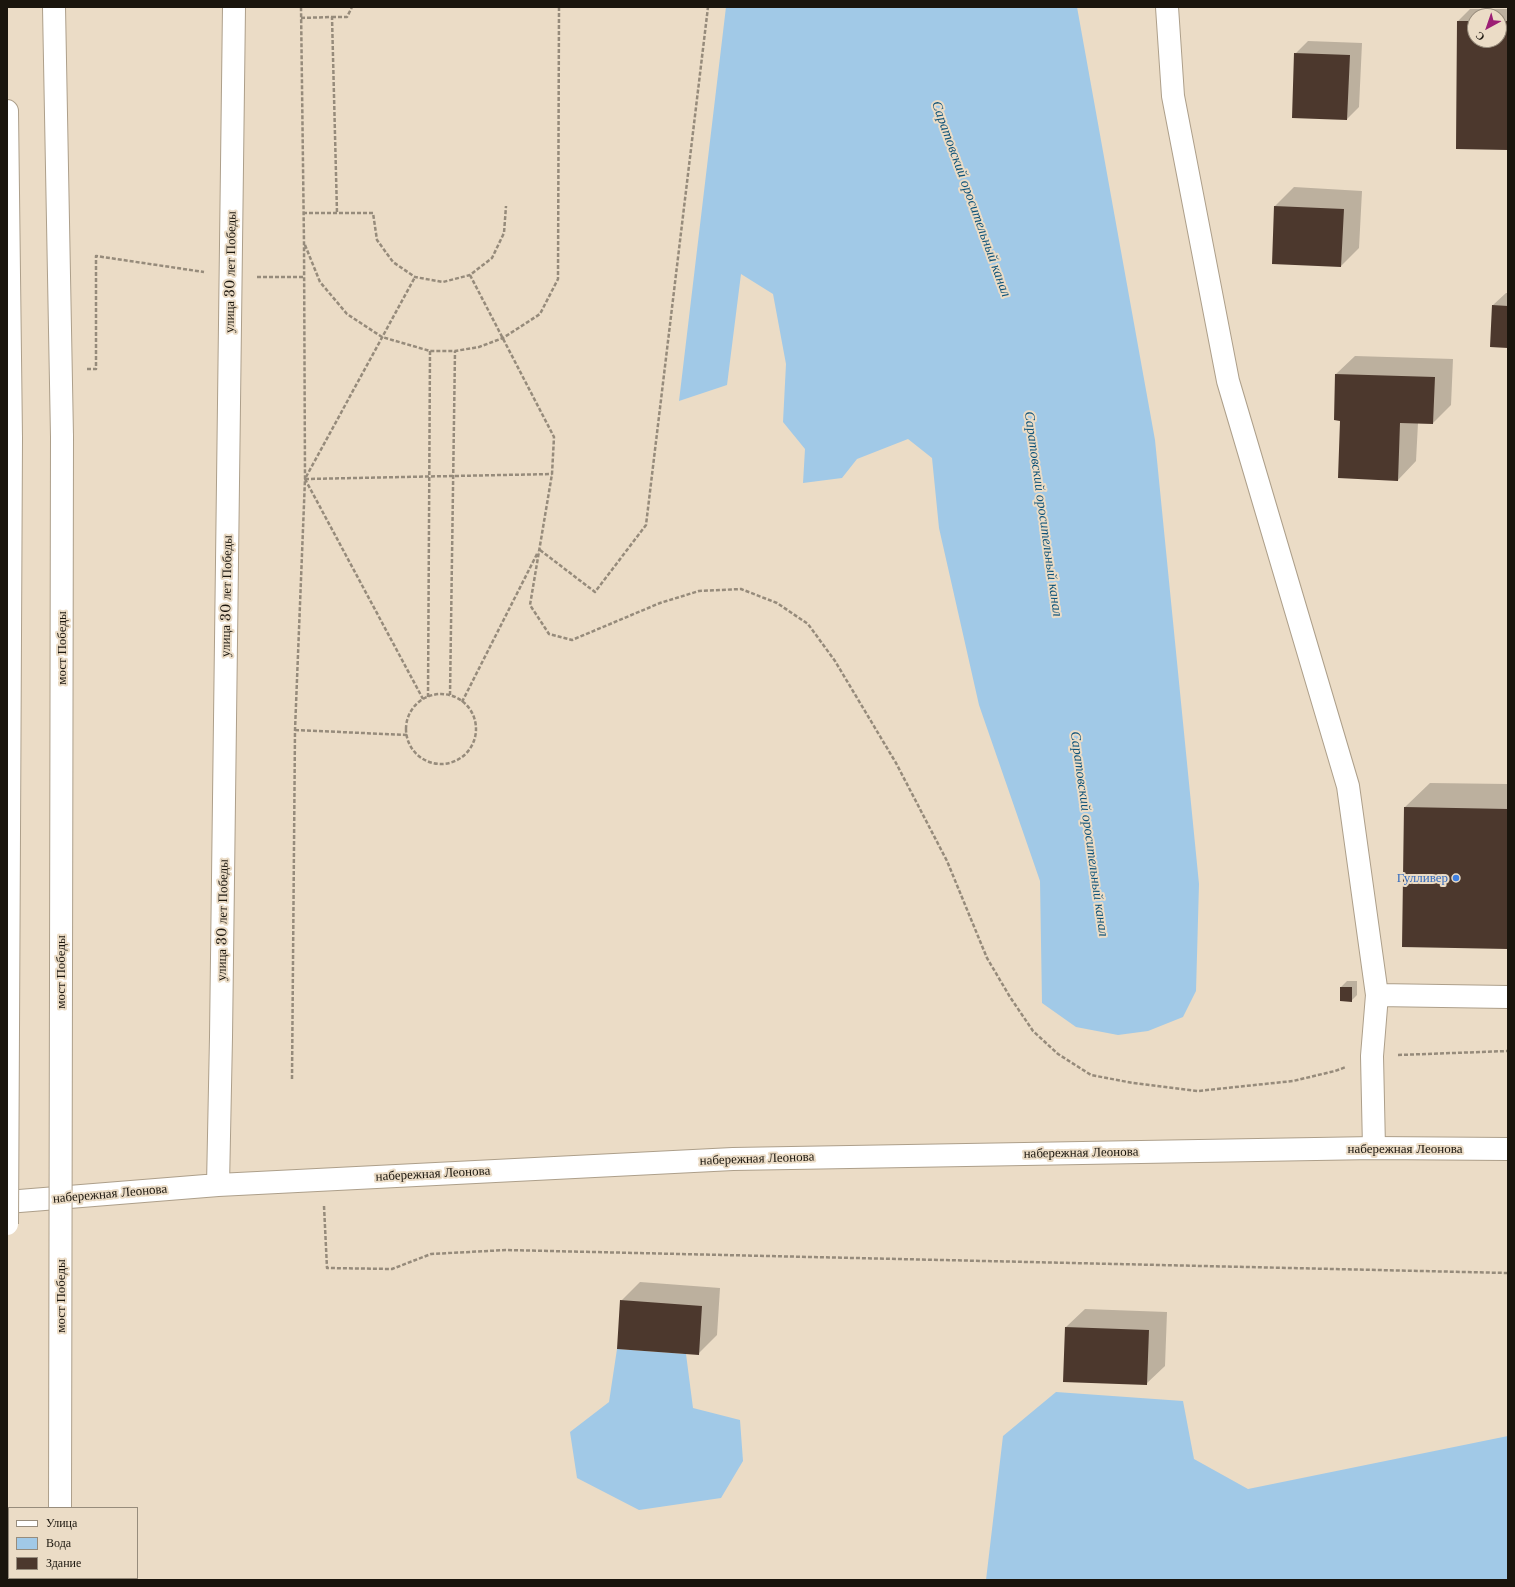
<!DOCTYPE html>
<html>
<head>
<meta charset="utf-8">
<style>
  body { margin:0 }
  #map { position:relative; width:1515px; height:1587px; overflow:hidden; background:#ebdcc6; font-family:"Libre Baskerville",serif }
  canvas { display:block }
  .frame { position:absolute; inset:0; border:8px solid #1a150d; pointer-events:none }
  .legend { position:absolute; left:8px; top:1507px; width:130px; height:72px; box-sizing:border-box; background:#ebdcc6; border:1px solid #978c7c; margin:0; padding:5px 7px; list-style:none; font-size:12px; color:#1a150d }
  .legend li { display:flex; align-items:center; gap:8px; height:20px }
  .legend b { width:20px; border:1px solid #978c7c }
  .north { position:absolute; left:1467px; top:8px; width:40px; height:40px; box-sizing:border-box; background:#ebdcc6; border:1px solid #978c7c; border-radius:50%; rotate:220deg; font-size:11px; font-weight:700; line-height:16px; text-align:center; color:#1a150d }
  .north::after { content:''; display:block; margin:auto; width:14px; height:18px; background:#9c1f75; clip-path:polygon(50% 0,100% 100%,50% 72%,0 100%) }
</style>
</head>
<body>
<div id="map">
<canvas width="1515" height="1587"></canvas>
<div class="frame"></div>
<ul class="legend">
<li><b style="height:5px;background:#fff"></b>Улица</li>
<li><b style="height:11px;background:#a1c9e7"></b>Вода</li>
<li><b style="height:11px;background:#4c382d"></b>Здание</li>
</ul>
<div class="north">С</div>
</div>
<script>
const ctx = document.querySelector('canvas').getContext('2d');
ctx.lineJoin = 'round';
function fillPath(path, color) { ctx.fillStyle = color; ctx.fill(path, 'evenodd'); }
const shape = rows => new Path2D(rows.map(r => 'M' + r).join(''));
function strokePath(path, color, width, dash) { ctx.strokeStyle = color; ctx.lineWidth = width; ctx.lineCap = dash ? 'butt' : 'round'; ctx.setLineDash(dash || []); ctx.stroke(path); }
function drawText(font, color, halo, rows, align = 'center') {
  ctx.font = font + ' "Libre Baskerville",serif'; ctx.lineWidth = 4; ctx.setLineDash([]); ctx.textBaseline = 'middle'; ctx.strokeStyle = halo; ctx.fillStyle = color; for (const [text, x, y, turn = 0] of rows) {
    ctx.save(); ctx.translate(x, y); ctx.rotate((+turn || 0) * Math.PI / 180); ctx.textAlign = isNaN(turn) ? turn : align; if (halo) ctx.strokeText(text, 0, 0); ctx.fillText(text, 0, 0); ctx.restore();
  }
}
fillPath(shape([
  [726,7,1077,7,1155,440,1199,884,1196,991,1183,1017,1148,1031,1118,1035,1076,1027,1042,1003,1040,881,979,705,939,528,932,458,908,439,857,459,842,478,803,483,805,449,783,422,786,364,773,294,741,274,727,385,679,401],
  [617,1349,686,1354,693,1408,740,1420,743,1461,721,1498,639,1510,577,1478,570,1432,609,1402],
  [1056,1392,1183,1401,1194,1459,1248,1489,1508,1436,1508,1580,986,1580,1003,1436]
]), '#a1c9e7');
fillPath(shape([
  [1470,9,1508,9,1508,149,1458,21],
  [1475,16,1499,16,1499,40,1475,40],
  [1308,41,1362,43,1359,107,1347,119,1295,54],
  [1294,187,1362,191,1359,248,1341,266,1273,263,1275,206],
  [1506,293,1508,293,1508,347,1493,305],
  [1355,356,1453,359,1451,405,1433,423,1418,423,1416,461,1398,480,1341,420,1336,374],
  [1430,783,1508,784,1508,948,1405,807],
  [1347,981,1357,981,1357,995,1351,1001,1341,987],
  [640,1282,720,1288,717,1335,698,1354,621,1301],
  [1085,1309,1167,1312,1165,1366,1146,1384,1066,1327]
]), '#0003');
fillPath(shape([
  [1457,21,1475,21,1475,40,1499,40,1499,21,1508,21,1508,150,1456,149],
  [1294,53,1350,55,1347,120,1292,118],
  [1274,206,1344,209,1341,267,1272,264],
  [1492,305,1508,306,1508,348,1490,347],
  [1335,374,1435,377,1433,424,1400,423,1398,481,1338,478,1340,421,1334,420],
  [1404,807,1508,809,1508,949,1402,947],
  [1340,987,1352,987,1352,1002,1340,1001],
  [620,1300,702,1306,699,1355,617,1349],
  [1065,1327,1149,1330,1147,1385,1063,1382]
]), '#4c382d');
const minor = shape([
  [1167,7,1173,96,1228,381,1348,786,1377,995,1372,1056,1374,1148],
  [1377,995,1508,997]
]);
const major = shape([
  [54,7,62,437],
  [7,111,11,439],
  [218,1185,221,1037,234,7],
  [7,1202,218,1185,733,1159,1374,1148,1508,1149],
  [60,1580,60,1578]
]);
strokePath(minor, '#ad9f8a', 24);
strokePath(major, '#ad9f8a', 24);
strokePath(shape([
  [332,17,347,17,352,7],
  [301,18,332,17,337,213],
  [303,213,373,213,377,240,393,262,415,277,443,282,470,275,492,258,504,233,506,206],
  [305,245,320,282,347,314,382,337,430,351,455,351,479,347,503,338,540,314,558,279,559,7],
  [470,275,554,437,552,474,530,605,549,634,572,640,660,603,699,591,741,589,777,603,808,624,835,661,896,763,947,861,987,958,1010,997,1033,1031,1058,1054,1091,1075,1133,1083,1198,1091,1293,1081,1335,1071,1346,1067],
  [257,277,304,277],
  [87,369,96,369,96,256,204,272],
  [306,477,415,277],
  [305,479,423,699],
  [305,479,552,474],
  [540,550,595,592,646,525,708,7],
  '406 729a35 35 0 1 1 70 0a35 35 0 1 1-70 0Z',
  [450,695,455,351],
  [428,697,430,351],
  [462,702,538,552],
  [295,730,407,735],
  [1398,1055,1508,1051],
  [292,1079,295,730,305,479,304,243,301,7],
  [324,1206,327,1268,392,1269,431,1254,506,1250,1508,1273]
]), '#968b7b', 2.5, [4, 2]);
strokePath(minor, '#fff', 22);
strokePath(major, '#fff', 22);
const majorBridge = shape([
  [7,1224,11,439],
  [60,1508,62,437]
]);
strokePath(majorBridge, '#ad9f8a', 24, []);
strokePath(majorBridge, '#fff', 22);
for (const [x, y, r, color] of [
  [1456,878,4,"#3f7fe0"]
]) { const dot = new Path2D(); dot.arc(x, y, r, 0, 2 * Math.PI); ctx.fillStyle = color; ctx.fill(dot); strokePath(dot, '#ebdcc6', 1.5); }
drawText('13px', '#1a150d', '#ebdcc6', [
  ["улица 30 лет Победы",231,272,-89],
  ["улица 30 лет Победы",227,596,-89],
  ["мост Победы",62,648,-90],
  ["улица 30 лет Победы",223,920,-89],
  ["мост Победы",61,972,-90],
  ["набережная Леонова",1405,1149],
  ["набережная Леонова",1081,1153,-1],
  ["набережная Леонова",757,1159,-2],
  ["набережная Леонова",433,1174,-3],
  ["набережная Леонова",110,1194,-5],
  ["мост Победы",61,1296,-90]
]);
drawText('13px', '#366cbe', '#ebdcc6', [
  ["Гулливер",1448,878]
], 'right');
drawText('italic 14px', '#0e5278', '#ebdcc6', [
  ["Саратовский оросительный канал",971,199,70],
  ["Саратовский оросительный канал",1043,514,82],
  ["Саратовский оросительный канал",1089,834,82]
]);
</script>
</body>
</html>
